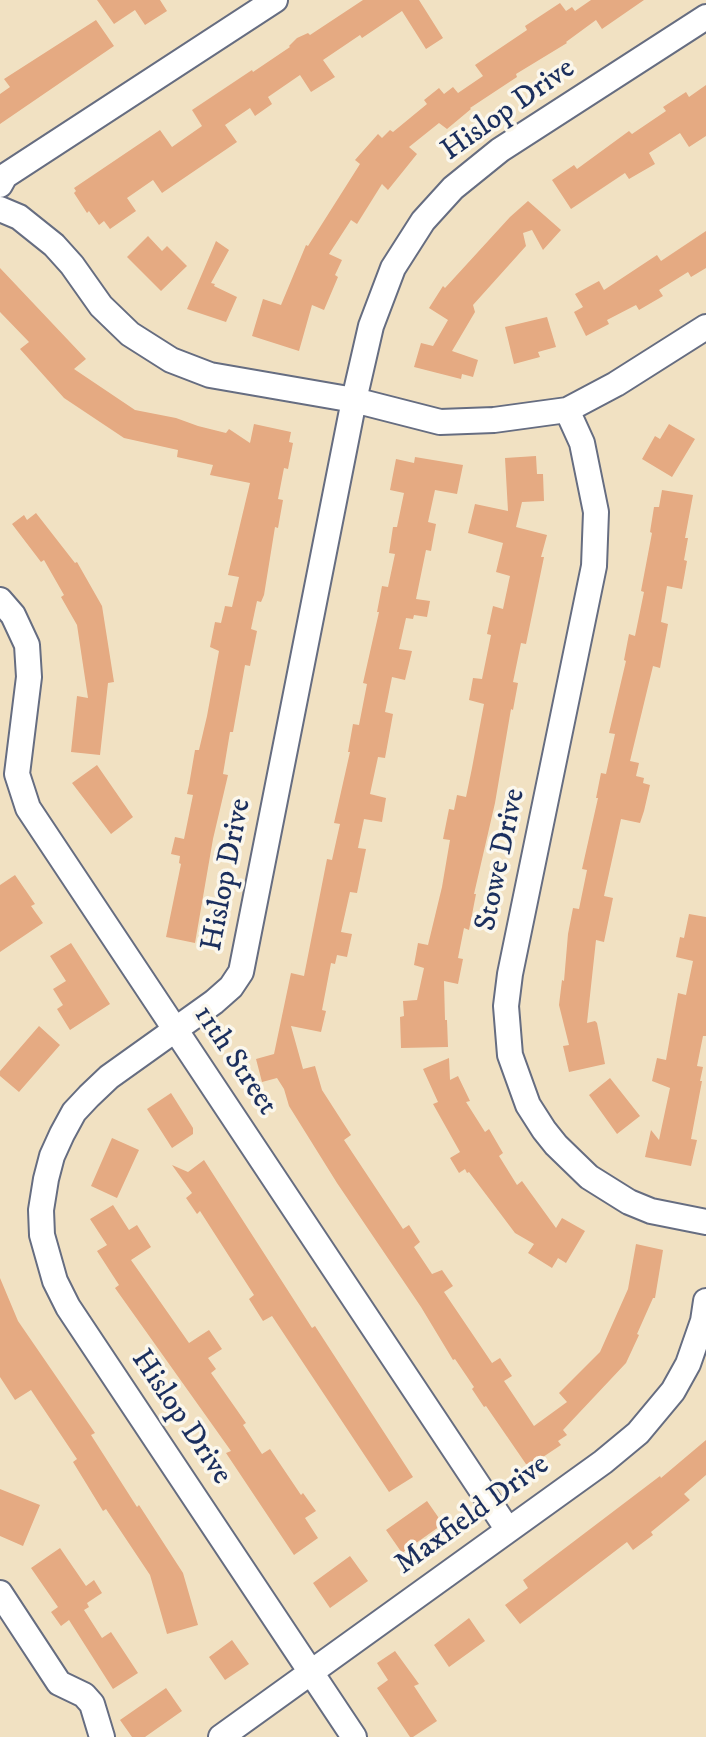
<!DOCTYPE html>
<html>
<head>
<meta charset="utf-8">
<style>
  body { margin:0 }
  canvas { display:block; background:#f1e1c2 }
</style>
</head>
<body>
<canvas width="706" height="1737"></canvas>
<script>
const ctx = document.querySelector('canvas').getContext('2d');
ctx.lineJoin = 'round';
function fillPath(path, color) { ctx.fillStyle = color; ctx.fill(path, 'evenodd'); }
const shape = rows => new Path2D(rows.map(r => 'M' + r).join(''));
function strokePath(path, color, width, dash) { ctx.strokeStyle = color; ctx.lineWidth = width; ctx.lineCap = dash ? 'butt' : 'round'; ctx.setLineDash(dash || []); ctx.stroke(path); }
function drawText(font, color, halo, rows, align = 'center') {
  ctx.font = font + ' "IM FELL DW Pica",serif'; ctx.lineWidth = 7; ctx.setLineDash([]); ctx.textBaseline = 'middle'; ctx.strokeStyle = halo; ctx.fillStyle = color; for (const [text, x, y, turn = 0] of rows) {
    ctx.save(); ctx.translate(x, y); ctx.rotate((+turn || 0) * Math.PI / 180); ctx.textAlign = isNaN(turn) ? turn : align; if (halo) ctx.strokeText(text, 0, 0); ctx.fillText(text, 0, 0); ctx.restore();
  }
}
fillPath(shape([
  [97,0,160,0,167,11,145,25,135,10,114,24],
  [363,0,419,0,443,38,426,49,402,11,362,38,360,35,323,60,335,77,311,92,300,75,268,97,272,104,255,116,250,108,225,125,237,142,162,193,153,180,127,198,136,211,110,229,104,221,99,225,89,211,87,213,74,193,76,191,74,188,160,130,172,147,202,126,192,110,252,70,253,72,290,47,289,46,297,38,308,33,310,35],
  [591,0,644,0,602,29,596,20,566,42,567,43,516,74,517,77,470,108,471,109,447,129,439,123,409,147,417,154,388,190,382,184,357,224,351,220,329,254,342,260,335,275,338,277,324,310,312,305,299,351,252,336,263,299,281,305,306,245,308,246,360,164,355,160,378,134,382,138,390,130,393,132,427,104,424,100,439,88,444,94,453,87,458,93,483,76,475,65,527,30,525,26,560,3,566,11,572,7,575,11],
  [96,20,114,46,0,124,0,94,10,87,4,79],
  [706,85,706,136,689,147,680,133,649,153,655,164,629,179,625,173,571,209,552,180,574,165,577,169,629,131,632,134,666,111,663,107,686,92,689,97],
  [528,201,561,230,543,250,532,230,523,233,526,246,473,305,475,312,452,351,478,360,473,377,462,374,461,379,414,367,421,343,433,346,448,320,429,308,443,286,445,288,510,217],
  [706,231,706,268,691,277,688,272,659,290,663,296,639,310,636,305,607,320,609,324,586,336,574,312,583,307,575,294,599,281,604,290,657,255,661,261],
  [148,236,162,251,167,246,187,266,161,291,127,257],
  [216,241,229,250,211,283,215,284,214,286,237,297,226,322,187,309],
  [0,268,86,359,74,369,135,410,176,418,198,426,226,433,229,429,250,443,254,424,291,432,289,442,293,443,288,469,284,468,278,499,283,500,278,528,275,527,264,595,261,602,257,601,251,629,257,631,250,666,245,665,233,732,230,732,223,774,228,775,213,839,195,943,166,937,181,864,179,863,180,856,171,854,175,837,184,839,193,795,187,794,189,785,195,750,199,750,207,716,219,651,210,647,215,622,221,623,225,606,232,607,239,577,228,575,250,483,210,475,213,465,177,457,178,450,124,438,64,398,20,349,29,342,0,312],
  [547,317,556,347,538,352,540,357,514,364,505,327],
  [669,424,695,439,672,477,642,459,655,436,660,439],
  [536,456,537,474,543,474,544,501,522,502,516,527,547,535,541,557,544,557,526,644,521,643,513,682,518,683,513,710,511,709,495,803,474,894,476,894,469,930,464,928,458,958,463,959,458,984,444,981,445,1020,447,1020,448,1047,401,1048,400,1017,404,1016,403,1001,417,1000,424,968,414,965,418,943,428,945,442,887,450,840,443,839,449,809,454,810,457,795,466,797,472,768,484,704,469,700,473,678,482,679,491,635,487,634,493,606,503,609,510,576,496,572,503,543,468,533,475,504,508,511,505,458],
  [415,457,463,465,457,494,435,490,428,522,436,524,431,551,426,550,416,599,430,601,427,617,414,615,413,619,406,618,399,649,412,651,405,680,392,677,385,712,393,714,385,758,378,757,370,794,386,798,382,822,364,819,358,848,366,849,357,893,350,892,341,932,352,934,347,957,337,955,335,964,331,963,322,1010,326,1011,321,1032,291,1026,303,1069,315,1066,322,1090,351,1135,344,1140,403,1229,409,1225,420,1242,414,1247,432,1274,442,1270,453,1286,444,1292,492,1363,500,1358,512,1376,504,1381,534,1426,567,1402,559,1393,600,1352,628,1289,636,1244,663,1250,655,1298,653,1298,637,1334,639,1335,626,1363,563,1430,567,1435,558,1441,561,1445,528,1467,486,1406,484,1407,472,1389,474,1387,455,1359,453,1360,421,1307,337,1183,289,1106,284,1089,277,1078,262,1082,256,1059,274,1054,291,973,304,976,327,859,332,860,340,824,334,823,350,752,348,752,353,724,359,725,367,684,363,683,379,612,377,612,382,586,388,587,395,554,389,553,393,527,397,527,404,493,390,490,396,459,414,463],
  [662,490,693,495,685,538,688,538,684,560,687,561,682,589,667,586,661,622,668,624,660,668,653,666,630,761,639,763,636,776,644,778,643,783,650,785,644,811,640,823,621,819,604,896,613,898,604,942,596,940,587,1023,595,1021,597,1023,605,1064,569,1072,563,1046,569,1045,559,1005,562,980,564,981,568,934,573,908,579,909,587,870,582,869,598,798,596,798,601,773,606,774,615,734,609,733,626,661,624,660,629,634,635,636,644,592,641,591,652,533,650,532,654,507,659,507],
  [36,513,75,563,77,562,102,606,114,682,108,683,100,755,71,752,77,696,88,698,77,625,61,597,64,595,44,560,41,562,12,524,24,515,27,520],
  [97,765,133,817,111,834,72,783],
  [15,875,35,904,31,906,43,923,0,952,0,885],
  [689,914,706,917,706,1036,703,1036,697,1066,703,1067,700,1081,702,1081,691,1139,697,1140,691,1166,645,1157,651,1130,659,1140,670,1088,652,1081,657,1058,666,1060,678,993,686,995,693,961,676,957,680,937,684,938],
  [71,943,110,1004,70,1030,57,1009,63,1005,53,989,66,981,50,956],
  [39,1026,60,1045,19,1092,0,1076,0,1071],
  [449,1058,450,1080,458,1076,470,1101,466,1102,485,1132,489,1129,503,1153,499,1156,517,1185,522,1181,556,1228,562,1218,585,1231,566,1263,558,1258,552,1268,528,1253,534,1244,515,1233,469,1172,467,1173,465,1169,459,1173,450,1158,460,1152,433,1104,438,1102,423,1069],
  [610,1078,640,1116,617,1134,589,1095],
  [171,1093,193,1128,193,1134,172,1148,147,1109],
  [112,1138,139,1150,117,1198,91,1186],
  [204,1160,312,1328,315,1326,413,1477,389,1492,272,1316,263,1321,249,1299,254,1295,200,1211,197,1214,186,1198,192,1193,172,1165,188,1172],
  [113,1205,129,1230,137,1225,151,1247,131,1260,189,1343,209,1330,222,1349,208,1358,216,1369,211,1373,246,1423,243,1425,262,1454,270,1449,301,1495,303,1493,316,1511,305,1518,318,1538,294,1555,226,1453,231,1451,115,1288,119,1285,97,1251,107,1245,90,1219],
  [0,1278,18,1321,95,1433,91,1435,137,1507,139,1505,183,1573,198,1625,167,1634,150,1575,106,1509,103,1511,73,1462,77,1459,31,1390,15,1400,0,1377],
  [706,1440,706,1475,684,1494,690,1500,651,1532,653,1535,633,1550,627,1542,520,1624,505,1605,528,1588,523,1580,660,1476,661,1478],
  [0,1489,40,1505,23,1546,0,1536],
  [427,1501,443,1524,402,1553,386,1530],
  [60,1548,86,1586,94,1580,102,1593,87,1603,89,1607,84,1610,102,1638,111,1632,138,1673,113,1689,69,1620,61,1626,51,1612,58,1607,31,1568],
  [350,1556,368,1581,330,1608,313,1583],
  [469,1618,485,1641,449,1667,434,1645],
  [232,1640,249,1664,225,1680,209,1657],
  [395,1651,419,1684,414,1686,437,1721,413,1737,410,1737,377,1688,388,1680,377,1663],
  [166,1688,182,1711,145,1737,132,1737,120,1720]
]), '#e5aa82');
const minor = shape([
  [0,185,5,176,275,0],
  [0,209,19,217,54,245,72,265,101,306,130,334,171,360,210,375,354,400,440,422,494,420,567,410,616,384,706,327],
  [567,410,582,443,596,512,594,566,510,974,506,1006,510,1055,528,1105,544,1130,556,1145,589,1177,629,1202,651,1211,706,1222],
  [0,600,13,615,27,645,29,677,17,774,28,808,508,1530],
  [0,1593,59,1683,84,1695,92,1704,102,1737],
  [221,1737,603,1462,638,1433,673,1391,688,1364,703,1321,706,1301],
  [354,1737,68,1307,55,1281,42,1235,41,1210,46,1179,52,1156,62,1134,74,1112,89,1096,109,1077,214,1002,231,987,241,972,354,400,371,326,393,268,423,221,453,188,500,150,706,17]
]);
strokePath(minor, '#666d81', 28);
strokePath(minor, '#fff', 24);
drawText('30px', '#1b2f5e', '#fbf7ec', [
  ["Hislop Drive",509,111,-35],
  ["Stowe Drive",502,860,-78],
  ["Hislop Drive",228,875,-79],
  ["11th Street",234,1061,56],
  ["Hislop Drive",180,1418,56],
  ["Maxfield Drive",473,1516,-36]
]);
</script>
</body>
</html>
